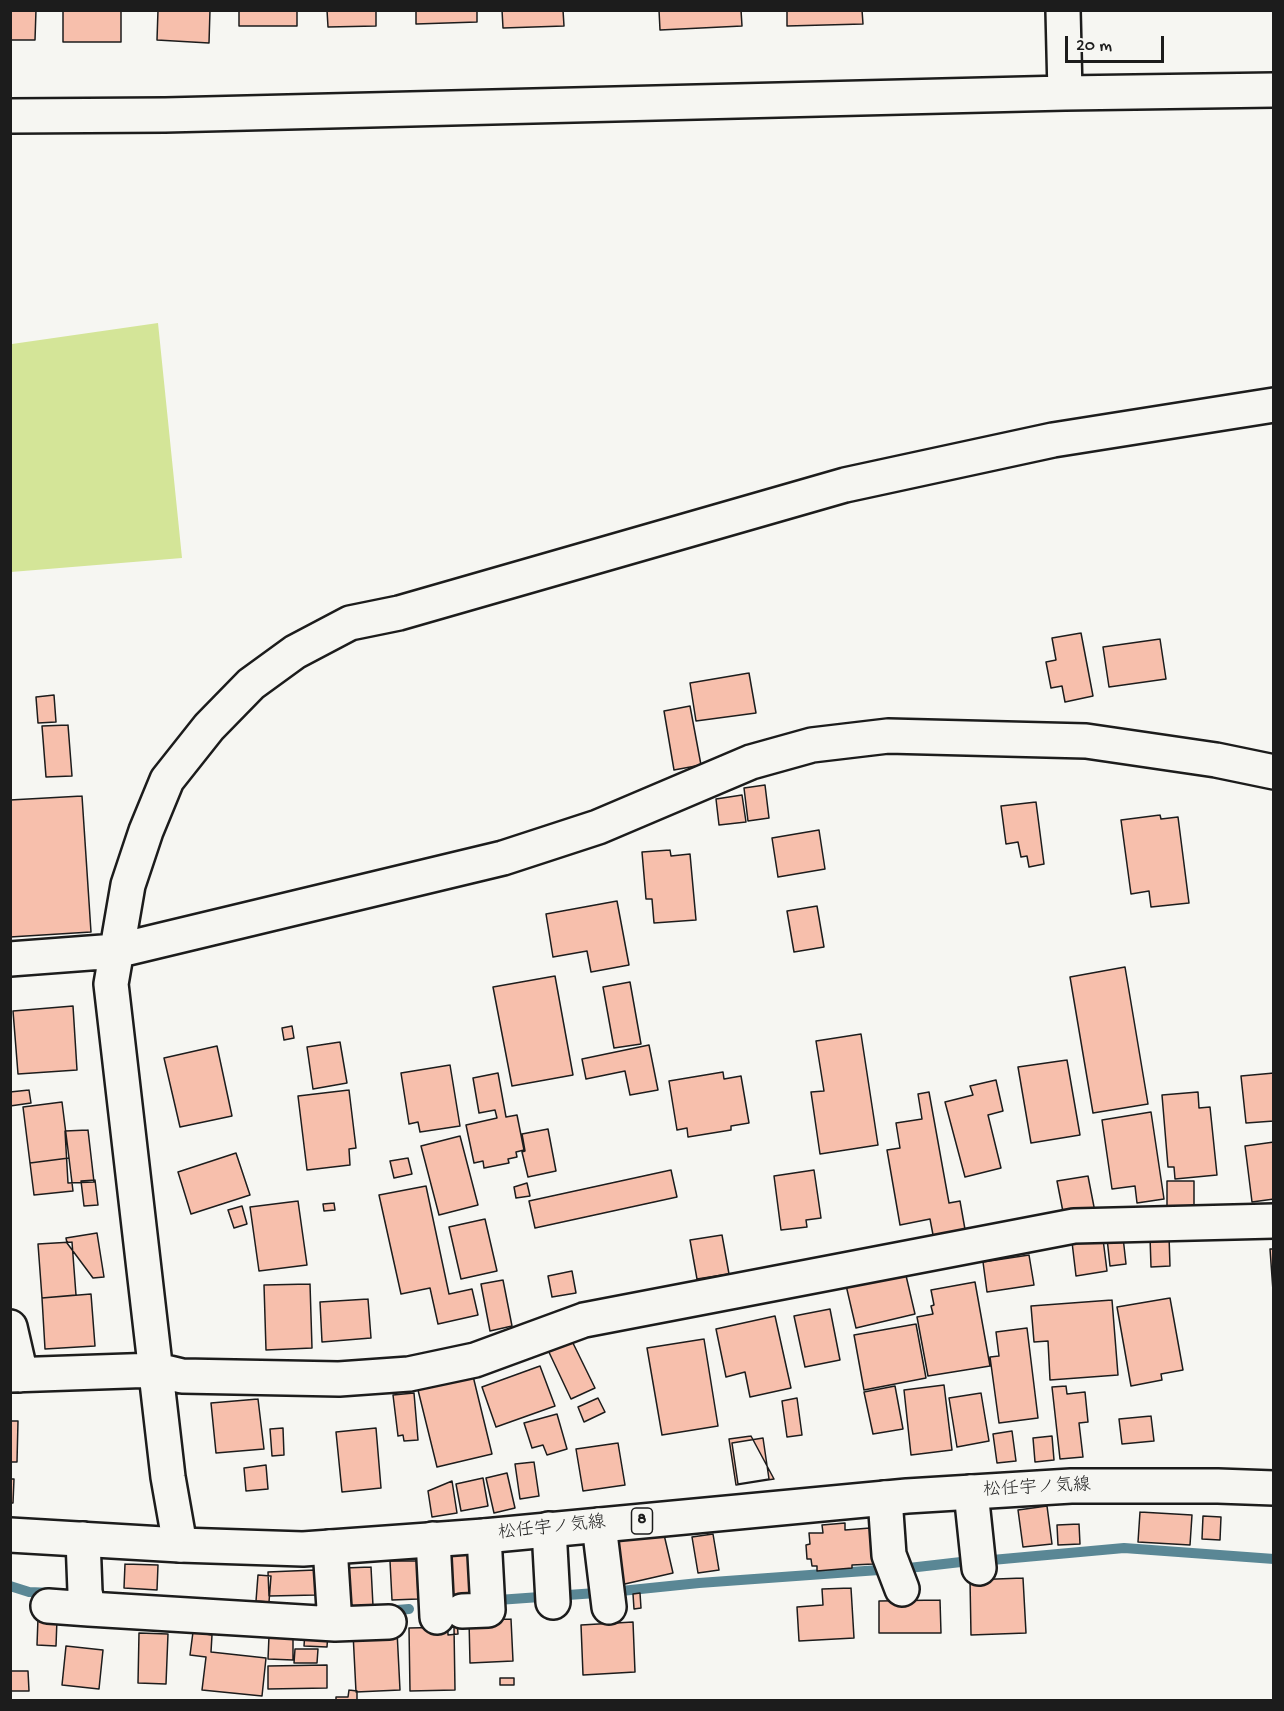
<!DOCTYPE html>
<html>
<head>
<meta charset="utf-8">
<style>
  body { margin:0 }
  #map { position:relative; width:1284px; height:1711px; overflow:hidden; background:#f6f6f2; font-family:"Gochi Hand",sans-serif }
  canvas { display:block }
  .frame { position:absolute; inset:0; border:12px solid #1c1c1c; pointer-events:none }
  .scale { position:absolute; left:1065px; top:36px; width:99px; height:27px; box-sizing:border-box; border:3px solid #1c1c1c; border-top:0; padding-left:8px; font-size:18px; line-height:21px; white-space:nowrap; color:#1c1c1c; -webkit-text-stroke:4px #f6f6f2; paint-order:stroke }
</style>
</head>
<body>
<div id="map">
<canvas width="1284" height="1711"></canvas>
<div class="frame"></div>
<div class="scale">20 m</div>
</div>
<script>
const ctx = document.querySelector('canvas').getContext('2d');
ctx.lineJoin = 'round';
function fillPath(path, color) { ctx.fillStyle = color; ctx.fill(path, 'evenodd'); }
const shape = rows => new Path2D(rows.map(r => 'M' + r).join(''));
function strokePath(path, color, width, dash) { ctx.strokeStyle = color; ctx.lineWidth = width; ctx.lineCap = dash ? 'butt' : 'round'; ctx.setLineDash(dash || []); ctx.stroke(path); }
function drawText(font, color, halo, rows, align = 'center') {
  ctx.font = font + ' "Gochi Hand","Klee One",sans-serif'; ctx.lineWidth = 5; ctx.setLineDash([]); ctx.textBaseline = 'middle'; ctx.strokeStyle = halo; ctx.fillStyle = color; for (const [text, x, y, turn = 0] of rows) {
    ctx.save(); ctx.translate(x, y); ctx.rotate((+turn || 0) * Math.PI / 180); ctx.textAlign = isNaN(turn) ? turn : align; if (halo) ctx.strokeText(text, 0, 0); ctx.fillText(text, 0, 0); ctx.restore();
  }
}
fillPath(shape([
  [158,323,182,558,11,572,11,340,12,344]
]), '#d4e598');
strokePath(shape([
  [992,1560,1124,1548,1274,1559],
  [900,1569,961,1562],
  [10,1586,29,1592,52,1593],
  [621,1591,699,1583,879,1570],
  [498,1600,596,1593],
  [385,1611,409,1609]
]), '#5a8795', 10);
const building = shape([
  [10,10,36,10,35,40,10,40,10,10],
  [63,10,121,10,121,42,63,42,63,10],
  [158,10,210,10,209,43,157,40,158,10],
  [239,10,297,10,297,26,239,26,239,10],
  [327,10,376,10,376,26,328,27,327,10],
  [416,10,477,10,477,22,416,24,416,10],
  [502,10,563,10,564,26,503,28,502,10],
  [659,10,741,10,742,26,660,30,659,10],
  [787,10,862,10,863,24,787,26,787,10],
  [1081,633,1093,696,1065,702,1062,686,1051,688,1046,662,1056,660,1052,638,1081,633],
  [1160,639,1166,679,1109,687,1103,647,1160,639],
  [749,673,756,713,696,721,690,683,749,673],
  [54,695,56,722,38,723,36,697,54,695],
  [690,706,701,765,674,770,664,711,690,706],
  [68,725,72,776,46,777,42,726,68,725],
  [765,785,769,818,748,821,744,788,765,785],
  [742,795,746,822,719,825,716,799,742,795],
  [82,796,91,932,10,937,10,800,82,796],
  [1036,802,1044,864,1029,867,1027,856,1021,857,1018,842,1006,844,1001,806,1036,802],
  [1160,815,1161,819,1178,817,1189,903,1151,907,1149,891,1131,894,1121,820,1160,815],
  [819,830,825,869,778,877,772,838,819,830],
  [670,850,671,856,690,854,696,920,654,923,652,899,646,899,642,852,670,850],
  [617,901,629,965,591,972,587,951,553,957,546,914,617,901],
  [817,906,824,947,794,952,787,911,817,906],
  [1125,967,1148,1104,1093,1113,1070,977,1125,967],
  [555,976,573,1075,512,1086,493,987,555,976],
  [630,982,641,1044,614,1048,603,987,630,982],
  [73,1006,77,1070,18,1074,13,1011,73,1006],
  [292,1026,294,1038,284,1040,282,1028,292,1026],
  [861,1034,878,1145,820,1154,811,1092,824,1091,816,1041,861,1034],
  [340,1042,347,1083,313,1089,307,1047,340,1042],
  [649,1045,658,1090,630,1095,625,1071,586,1079,582,1059,649,1045],
  [217,1046,232,1116,180,1127,164,1058,217,1046],
  [1067,1060,1080,1135,1031,1143,1018,1067,1067,1060],
  [450,1065,460,1126,420,1132,418,1122,409,1124,401,1073,450,1065],
  [723,1072,724,1079,741,1076,749,1123,731,1126,731,1130,688,1137,687,1128,677,1130,669,1081,723,1072],
  [498,1073,506,1117,517,1115,524,1150,516,1152,517,1157,508,1159,509,1163,484,1168,483,1161,474,1163,466,1125,497,1118,495,1110,479,1113,473,1078,498,1073],
  [1274,1073,1274,1121,1246,1123,1241,1076,1274,1073],
  [996,1080,1003,1111,988,1115,1001,1168,965,1177,945,1102,973,1095,970,1086,996,1080],
  [29,1090,31,1103,10,1106,10,1092,29,1090],
  [349,1090,356,1148,349,1149,350,1165,307,1170,298,1096,349,1090],
  [929,1092,949,1203,960,1201,966,1235,934,1240,930,1219,900,1225,887,1150,900,1148,896,1123,922,1119,918,1094,929,1092],
  [1198,1092,1199,1108,1210,1107,1217,1175,1175,1179,1174,1167,1168,1167,1162,1095,1198,1092],
  [62,1102,69,1158,30,1163,23,1107,62,1102],
  [1151,1112,1164,1199,1137,1203,1135,1186,1112,1189,1102,1120,1151,1112],
  [548,1129,556,1171,528,1177,522,1152,525,1151,522,1134,548,1129],
  [88,1130,94,1182,68,1183,65,1131,88,1130],
  [460,1136,478,1205,439,1215,421,1146,460,1136],
  [1274,1142,1274,1199,1252,1202,1245,1146,1274,1142],
  [236,1153,250,1195,191,1214,178,1172,236,1153],
  [69,1158,73,1191,34,1195,30,1163,69,1158],
  [408,1158,412,1174,394,1178,390,1161,408,1158],
  [671,1170,677,1197,535,1228,529,1201,671,1170],
  [814,1170,821,1218,806,1220,807,1227,781,1230,774,1176,814,1170],
  [1088,1176,1095,1212,1064,1217,1057,1181,1088,1176],
  [95,1180,98,1205,84,1206,81,1181,95,1180],
  [1167,1181,1194,1181,1194,1212,1167,1211,1167,1181],
  [527,1183,530,1196,516,1198,514,1187,527,1183],
  [426,1186,449,1294,472,1289,478,1315,438,1324,430,1288,401,1294,379,1195,426,1186],
  [298,1201,307,1265,259,1271,250,1207,298,1201],
  [334,1203,335,1210,324,1211,323,1204,334,1203],
  [242,1206,247,1224,234,1228,228,1210,242,1206],
  [485,1219,497,1271,461,1279,449,1227,485,1219],
  [97,1233,104,1277,93,1278,67,1243,66,1238,97,1233],
  [722,1235,729,1274,697,1279,690,1240,722,1235],
  [1169,1236,1170,1266,1151,1267,1150,1237,1169,1236],
  [1123,1237,1126,1264,1110,1266,1107,1238,1123,1237],
  [1103,1239,1107,1271,1076,1276,1072,1242,1103,1239],
  [72,1242,76,1295,42,1298,38,1244,72,1242],
  [1270,1249,1274,1249,1274,1305,1270,1249],
  [1029,1255,1034,1285,987,1292,983,1262,1029,1255],
  [904,1267,915,1314,856,1328,845,1281,904,1267],
  [572,1271,576,1293,552,1297,548,1276,572,1271],
  [503,1280,512,1326,490,1331,481,1284,503,1280],
  [975,1282,990,1366,928,1376,917,1317,933,1314,931,1306,934,1305,931,1290,975,1282],
  [310,1284,312,1348,266,1350,264,1285,310,1284],
  [91,1294,95,1346,45,1349,42,1298,91,1294],
  [1170,1298,1183,1370,1161,1374,1162,1380,1131,1386,1117,1307,1170,1298],
  [368,1299,371,1338,322,1342,320,1302,368,1299],
  [1112,1300,1118,1375,1050,1380,1048,1341,1034,1342,1031,1306,1112,1300],
  [830,1309,840,1360,805,1367,794,1316,830,1309],
  [775,1316,791,1388,750,1397,745,1372,726,1377,716,1329,775,1316],
  [916,1324,926,1378,864,1390,854,1335,916,1324],
  [1027,1328,1038,1418,999,1423,990,1357,999,1356,996,1332,1027,1328],
  [570,1337,595,1388,571,1399,547,1348,570,1337],
  [704,1339,718,1426,662,1435,647,1348,704,1339],
  [540,1366,555,1406,496,1427,482,1387,540,1366],
  [473,1376,492,1454,437,1467,418,1390,473,1376],
  [944,1385,952,1450,911,1455,904,1390,944,1385],
  [895,1386,903,1429,873,1434,864,1392,895,1386],
  [1066,1386,1067,1394,1085,1392,1088,1422,1079,1423,1083,1457,1060,1459,1052,1387,1066,1386],
  [414,1393,418,1440,404,1441,403,1435,398,1436,393,1395,414,1393],
  [981,1393,989,1441,957,1447,949,1398,981,1393],
  [598,1398,605,1412,584,1422,578,1407,598,1398],
  [797,1398,802,1435,787,1437,782,1401,797,1398],
  [258,1399,264,1449,216,1453,211,1403,258,1399],
  [557,1414,567,1449,547,1455,543,1445,532,1448,524,1423,557,1414],
  [1151,1416,1154,1441,1122,1444,1119,1419,1151,1416],
  [10,1421,18,1421,17,1462,10,1462,10,1421],
  [283,1428,284,1455,272,1456,270,1429,283,1428],
  [376,1428,381,1488,342,1492,336,1432,376,1428],
  [1012,1431,1016,1461,997,1463,993,1434,1012,1431],
  [751,1436,774,1479,736,1485,729,1439,751,1436],
  [1052,1436,1054,1460,1035,1462,1033,1438,1052,1436],
  [763,1438,769,1479,738,1484,732,1443,763,1438],
  [618,1443,625,1485,583,1491,576,1449,618,1443],
  [534,1462,539,1496,520,1499,515,1464,534,1462],
  [266,1465,268,1489,246,1491,244,1468,266,1465],
  [507,1473,515,1508,494,1513,486,1478,507,1473],
  [483,1478,488,1506,461,1511,456,1484,483,1478],
  [10,1479,14,1479,13,1503,10,1503,10,1479],
  [452,1481,457,1513,432,1517,428,1491,452,1481],
  [1047,1506,1052,1544,1023,1547,1018,1510,1047,1506],
  [1140,1512,1192,1515,1190,1545,1138,1542,1140,1512],
  [1203,1516,1221,1517,1220,1540,1202,1539,1203,1516],
  [845,1523,845,1530,870,1528,873,1564,852,1565,852,1568,817,1571,817,1566,812,1566,811,1559,807,1559,806,1545,810,1544,809,1533,823,1533,822,1525,845,1523],
  [1079,1524,1080,1544,1058,1545,1057,1525,1079,1524],
  [662,1526,673,1573,616,1586,606,1539,662,1526],
  [713,1534,719,1570,698,1573,692,1537,713,1534],
  [477,1553,479,1593,446,1595,444,1555,477,1553],
  [390,1561,417,1561,418,1599,392,1600,390,1561],
  [125,1564,158,1565,157,1590,124,1588,125,1564],
  [371,1567,373,1606,346,1607,344,1568,371,1567],
  [315,1570,316,1595,269,1596,268,1572,315,1570],
  [258,1575,271,1576,269,1602,256,1601,258,1575],
  [1023,1578,1026,1633,971,1635,970,1580,1023,1578],
  [851,1588,854,1638,799,1641,797,1607,823,1605,822,1589,851,1588],
  [640,1593,641,1608,634,1609,633,1594,640,1593],
  [940,1600,941,1633,879,1633,879,1601,940,1600],
  [456,1608,458,1634,448,1635,447,1609,456,1608],
  [38,1618,57,1619,56,1646,37,1645,38,1618],
  [511,1619,513,1661,470,1663,469,1620,511,1619],
  [633,1622,635,1672,583,1675,581,1625,633,1622],
  [454,1627,455,1690,410,1691,409,1628,454,1627],
  [397,1631,400,1690,356,1692,353,1633,397,1631],
  [193,1632,212,1635,211,1652,266,1658,262,1696,202,1690,206,1657,190,1655,193,1632],
  [305,1632,328,1632,327,1647,304,1646,305,1632],
  [139,1633,168,1634,166,1684,138,1683,139,1633],
  [269,1636,293,1636,293,1660,268,1659,269,1636],
  [66,1646,103,1650,99,1689,62,1685,66,1646],
  [295,1649,318,1649,317,1663,294,1663,295,1649],
  [327,1665,327,1688,268,1689,268,1666,327,1665],
  [10,1671,28,1671,29,1691,10,1691,10,1671],
  [500,1678,514,1678,514,1685,500,1685,500,1678],
  [349,1690,357,1691,357,1700,336,1700,336,1697,348,1697,349,1690]
]);
fillPath(building, '#f7bfac');
strokePath(building, '#1c1c1c', 1.5);
const minor = shape([
  [1063,10,1065,93],
  [10,116,165,115,1065,93,1274,90],
  [10,959,116,951,503,858,598,827,751,762,812,745,888,736,1086,741,1216,760,1274,772],
  [10,1327,21,1375],
  [10,1375,157,1370,182,1376,339,1379,409,1374,475,1360,584,1320,1074,1226,1274,1221],
  [971,1492,979,1568],
  [885,1498,889,1555,902,1589],
  [599,1525,609,1607],
  [549,1529,553,1602],
  [83,1539,85,1592,89,1609,335,1624,330,1547],
  [433,1539,437,1617],
  [180,1545,168,1477,111,984,128,885,146,831,167,780,209,727,251,684,295,652,350,623,399,613,845,485,1053,440,1274,405],
  [48,1606,89,1609],
  [462,1611,488,1610,484,1536],
  [335,1624,389,1622]
]);
const major = shape([
  [10,1535,180,1545,303,1549,484,1536,907,1496,1071,1486,1218,1486,1274,1488]
]);
strokePath(minor, '#1c1c1c', 38);
strokePath(major, '#1c1c1c', 38);
strokePath(minor, '#f6f6f2', 33);
strokePath(major, '#f6f6f2', 33);
for (const [x, y, w] of [
  [642,1521,21]
]) { const box = new Path2D(); box.roundRect(x - w / 2, y - 13, w, 26, 4.5); ctx.fillStyle = '#f6f6f2'; ctx.fill(box); strokePath(box, '#1c1c1c', 1.5); }
drawText('bold 16px', '#1c1c1c', null, [
  ["8",642,1521]
]);
drawText('18px', '#1c1c1c', '#f6f6f2', [
  ["松任宇ノ気線",1037,1489,-3],
  ["松任宇ノ気線",552,1529,-6]
]);
</script>
</body>
</html>
